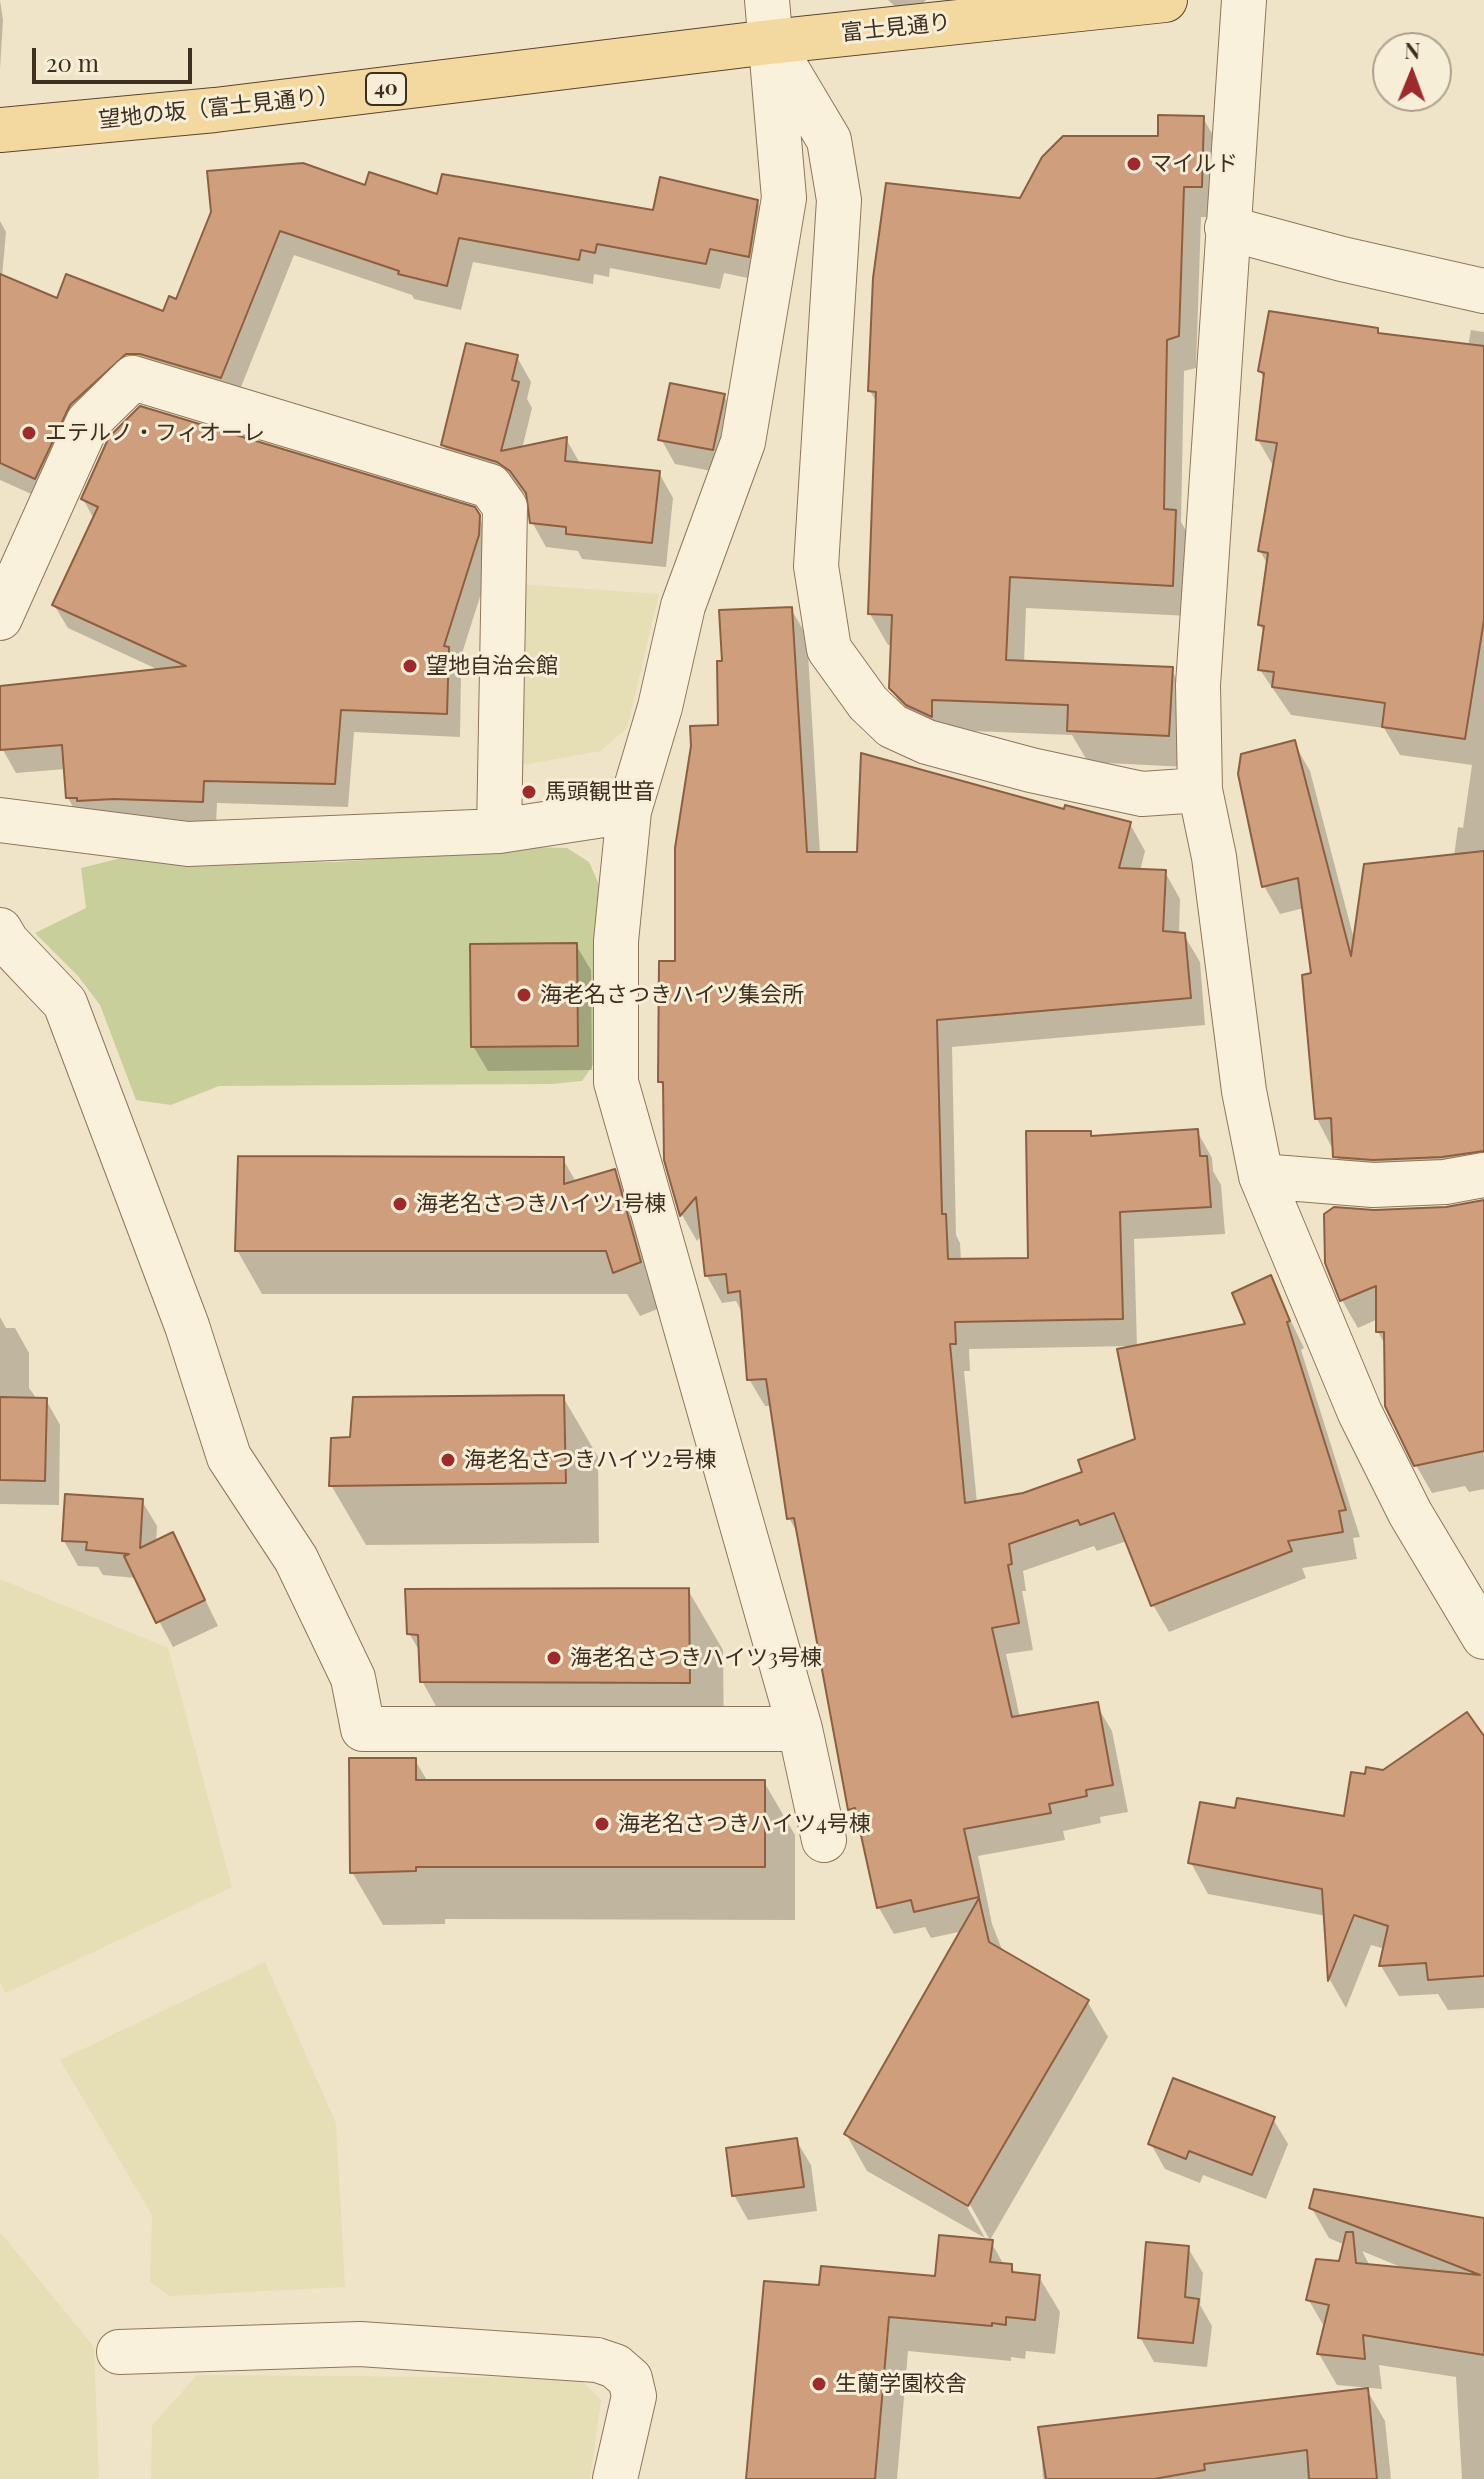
<!DOCTYPE html>
<html>
<head>
<meta charset="utf-8">
<style>
  body { margin:0 }
  #map { position:relative; width:1484px; height:2479px; overflow:hidden; background:#f0e4c8; font-family:"Playfair Display",serif }
  canvas { display:block }
  .north { position:absolute; left:1372px; top:32px; width:80px; height:80px; box-sizing:border-box; background:#f7eed8; border:2px solid #ada18e; border-radius:50%; rotate:1deg; font-size:22px; font-weight:700; line-height:32px; text-align:center; color:#3d2e20 }
  .north::after { content:''; display:block; margin:auto; width:28px; height:36px; background:#9e2a2b; clip-path:polygon(50% 0,100% 100%,50% 72%,0 100%) }
  .scale { position:absolute; left:32px; top:48px; width:160px; height:36px; box-sizing:border-box; border:4px solid #3d2e20; border-top:0; padding-left:10px; font-size:24px; line-height:28px; white-space:nowrap; color:#3d2e20; -webkit-text-stroke:6px #f7eed8; paint-order:stroke }
</style>
</head>
<body>
<div id="map">
<canvas width="1484" height="2479"></canvas>
<div class="north">N</div>
<div class="scale">20 m</div>
</div>
<script>
const ctx = document.querySelector('canvas').getContext('2d');
ctx.lineJoin = 'round';
function fillPath(path, color) { ctx.fillStyle = color; ctx.fill(path, 'evenodd'); }
const shape = rows => new Path2D(rows.map(r => 'M' + r).join(''));
function strokePath(path, color, width, dash) { ctx.strokeStyle = color; ctx.lineWidth = width; ctx.lineCap = dash ? 'butt' : 'round'; ctx.setLineDash(dash || []); ctx.stroke(path); }
function drawText(font, color, halo, rows, align = 'center') {
  ctx.font = font + ' "Playfair Display","Noto Sans JP",serif'; ctx.lineWidth = 6; ctx.setLineDash([]); ctx.textBaseline = 'middle'; ctx.strokeStyle = halo; ctx.fillStyle = color; for (const [text, x, y, turn = 0] of rows) {
    ctx.save(); ctx.translate(x, y); ctx.rotate((+turn || 0) * Math.PI / 180); ctx.textAlign = isNaN(turn) ? turn : align; if (halo) ctx.strokeText(text, 0, 0); ctx.fillText(text, 0, 0); ctx.restore();
  }
}
fillPath(shape([
  [518,584,659,594,627,728,601,751,523,765,517,692],
  [0,1579,168,1648,232,1887,6,1993,0,1983],
  [265,1962,336,2123,345,2287,169,2296,150,2282,152,2215,60,2060],
  [0,2232,94,2347,99,2479,0,2479],
  [197,2375,579,2378,601,2400,590,2479,151,2479,152,2426]
]), '#e6deb5');
fillPath(shape([
  [532,847,567,848,589,862,601,889,595,938,595,1062,582,1081,552,1084,219,1086,171,1105,136,1100,100,1005,78,976,35,933,86,908,81,868,121,858,197,864,338,862]
]), '#c9cf9b');
fillPath(shape([
  [0,0,3,20,0,69],
  [888,0,926,0,908,18],
  [1203,118,1221,149,1219,218,1201,217,1196,368,1184,371,1181,522,1193,543,1190,616,1026,608,1024,663,1171,669,1189,700,1186,767,1088,762,1072,735,948,730,909,720,891,688,893,645,888,645,870,614,878,405,870,391,1021,200],
  [366,187,655,212,757,202,772,227,762,281,724,273,720,289,610,268,609,277,594,274,593,284,473,262,461,310,414,299,412,295,294,255,235,402,141,378,49,502,0,480,0,221,6,232,2,277,59,301,164,313,177,301,213,212],
  [1377,330,1380,335,1468,346,1471,330,1484,332,1484,1180,1351,1184,1317,1119,1307,1036,1312,1035,1314,975,1304,908,1280,914,1264,886,1240,774,1294,743,1310,771,1355,943,1454,856,1458,827,1463,828,1472,765,1400,755,1384,728,1291,715,1260,670,1265,634,1260,625,1268,565,1260,551,1275,469,1258,440,1265,381,1260,371],
  [517,357,531,382,527,399,532,408,522,449,566,439,581,465,659,473,673,498,666,567,582,559,578,551,546,547,532,522,527,496,514,487,457,470,443,445],
  [724,396,738,421,727,474,675,464,661,439],
  [83,499,478,516,492,540,492,559,458,666,461,672,460,737,354,732,348,807,217,803,216,825,81,821,68,798,66,769,16,773,3,750,0,686,161,671,68,628,54,605,94,519],
  [791,609,807,636,820,854,858,854,1066,811,1130,824,1145,851,1140,871,1165,872,1180,899,1179,934,1184,935,1200,962,1205,1025,952,1047,956,1235,960,1243,961,1261,1030,1260,1090,1133,1092,1138,1197,1131,1212,1158,1213,1171,1221,1185,1225,1234,1134,1239,1137,1347,1248,1326,1270,1278,1304,1348,1301,1350,1360,1537,1353,1538,1357,1559,1302,1568,1306,1578,1169,1632,1153,1605,1127,1541,1097,1551,1094,1546,1023,1571,1026,1591,1022,1591,1033,1650,1006,1654,1020,1718,1096,1704,1112,1731,1128,1812,1100,1817,1101,1823,1063,1831,1065,1840,978,1856,992,1924,1003,1952,1087,2001,1108,2037,990,2240,965,2196,962,2198,985,2238,867,2171,846,2134,963,1931,931,1938,925,1927,894,1934,879,1908,861,1828,850,1809,799,1536,789,1518,772,1406,765,1406,749,1379,744,1316,736,1301,722,1303,707,1276,702,1235,697,1241,682,1215,666,1160,665,1091,660,1081,677,963,720,726,724,663],
  [1134,1346,1137,1440,1084,1474,1024,1495,977,1503,964,1371,970,1371,969,1349],
  [576,945,591,970,592,1070,488,1071,473,1046],
  [563,1159,576,1182,614,1171,639,1215,665,1306,640,1316,627,1294,262,1294,237,1250],
  [1484,1202,1484,1489,1469,1492,1465,1486,1432,1493,1416,1465,1386,1346,1378,1332,1378,1319,1358,1328,1342,1300,1374,1212,1446,1209],
  [0,1317,6,1328,15,1328,29,1353,29,1388,37,1399,46,1400,60,1425,59,1505,0,1504],
  [563,1397,598,1457,599,1543,366,1545,331,1485,352,1438],
  [142,1501,157,1526,156,1543,186,1560,218,1626,173,1647,136,1578,103,1575,98,1567,78,1566,64,1541],
  [688,1590,723,1650,724,1743,456,1742,422,1681,421,1654,409,1633],
  [1484,1739,1484,2008,1448,2010,1438,1994,1399,1996,1381,1966,1385,1949,1371,1945,1346,2008,1330,1980,1326,1916,1208,1894,1191,1863,1237,1810,1345,1818,1366,1777],
  [415,1760,428,1782,764,1782,795,1835,795,1920,445,1919,445,1924,383,1925,352,1872],
  [1273,2119,1288,2144,1266,2199,1203,2175,1200,2183,1165,2169,1151,2144],
  [796,2140,811,2165,817,2211,748,2220,734,2195],
  [1311,2207,1484,2220,1484,2479,1462,2479,1456,2377,1379,2365,1382,2389,1337,2385,1319,2354,1325,2328,1308,2299,1341,2263,1345,2245,1329,2238],
  [1362,2251,1403,2268,1370,2266],
  [991,2242,1004,2265,1011,2266,1016,2274,1039,2277,1060,2312,1055,2354,1026,2351,1025,2359,1011,2357,1011,2361,908,2351,897,2479,748,2479,821,2287,937,2278],
  [1188,2248,1203,2273,1200,2305,1212,2326,1207,2367,1154,2362,1140,2337],
  [1367,2390,1385,2421,1391,2479,1043,2479,1040,2429]
]), '#0003');
const building = shape([
  [1158,115,1204,116,1202,187,1184,187,1179,336,1167,340,1164,509,1176,510,1173,586,1010,577,1006,660,1173,667,1169,736,1067,731,1068,705,932,700,932,717,906,705,889,688,892,615,868,614,876,392,868,391,873,278,886,183,1020,198,1042,157,1063,136,1158,136,1158,115],
  [303,163,365,185,369,172,437,194,442,174,653,210,660,177,758,200,749,257,710,249,706,264,597,244,595,253,581,250,579,260,459,238,447,286,398,274,399,271,280,231,221,378,140,354,126,354,70,405,35,479,0,463,0,274,57,298,66,274,163,311,169,296,176,299,211,212,207,171,303,163],
  [1269,311,1378,328,1378,333,1484,346,1484,620,1465,739,1382,727,1385,703,1272,687,1274,672,1258,670,1264,626,1258,625,1268,553,1258,551,1277,443,1256,440,1264,373,1258,371,1269,311],
  [466,343,518,355,512,380,519,382,501,451,567,437,565,461,660,471,652,543,566,534,566,527,530,523,526,493,510,471,497,462,441,445,466,343],
  [670,383,725,394,713,450,658,440,670,383],
  [140,406,475,507,480,515,479,535,444,646,449,647,447,714,341,710,335,784,204,781,203,802,114,799,77,801,77,798,66,798,62,745,0,750,0,686,186,666,52,605,98,507,81,499,109,437,140,406],
  [792,607,807,852,857,852,861,753,1064,809,1065,805,1131,822,1119,868,1166,870,1163,931,1185,933,1191,998,937,1020,942,1214,946,1214,948,1259,1028,1258,1026,1131,1091,1131,1091,1136,1198,1129,1200,1156,1207,1156,1211,1207,1120,1212,1123,1319,955,1322,956,1344,950,1344,965,1503,1023,1493,1082,1472,1078,1460,1135,1439,1117,1349,1245,1324,1232,1293,1271,1275,1290,1321,1287,1322,1346,1510,1339,1511,1343,1532,1288,1541,1292,1551,1151,1606,1114,1513,1080,1525,1078,1520,1009,1544,1012,1564,1008,1565,1019,1623,992,1628,1012,1717,1098,1702,1113,1785,1086,1790,1087,1796,1049,1804,1051,1813,964,1829,979,1897,914,1912,911,1900,877,1908,855,1808,848,1810,794,1518,787,1519,766,1379,747,1380,740,1291,728,1293,726,1274,705,1276,696,1197,680,1216,664,1160,663,1082,658,1082,659,961,675,961,675,848,691,746,690,726,718,725,717,661,722,661,719,610,792,607],
  [1295,740,1351,956,1364,864,1484,851,1484,1151,1442,1157,1373,1160,1333,1157,1331,1118,1315,1119,1302,975,1311,973,1298,878,1262,887,1238,774,1241,754,1295,740],
  [577,943,578,1046,471,1047,470,944,577,943],
  [238,1156,564,1157,564,1184,615,1169,641,1262,613,1273,606,1251,235,1251,238,1156],
  [1484,1200,1484,1451,1414,1466,1385,1406,1384,1332,1376,1332,1376,1286,1340,1301,1325,1263,1324,1214,1334,1207,1374,1210,1446,1207,1484,1200],
  [564,1395,566,1483,329,1486,331,1438,350,1437,353,1397,564,1395],
  [0,1397,47,1398,45,1481,0,1480,0,1397],
  [65,1494,143,1499,140,1548,173,1532,205,1600,156,1623,124,1556,129,1554,86,1550,87,1542,62,1541,65,1494],
  [689,1588,690,1683,420,1682,418,1635,407,1634,405,1589,689,1588],
  [1467,1712,1484,1736,1484,1976,1428,1980,1426,1963,1379,1966,1388,1926,1354,1915,1328,1981,1322,1889,1188,1863,1200,1802,1235,1808,1237,1798,1344,1816,1351,1772,1365,1774,1366,1767,1383,1770,1467,1712],
  [349,1758,416,1758,416,1780,765,1780,765,1867,416,1867,416,1871,350,1873,349,1758],
  [979,1898,989,1942,1089,2000,968,2206,844,2134,979,1898],
  [1173,2078,1275,2117,1252,2175,1189,2151,1186,2159,1148,2144,1173,2078],
  [797,2138,804,2187,732,2196,726,2148,797,2138],
  [1314,2189,1484,2218,1484,2355,1363,2335,1365,2359,1317,2354,1329,2305,1306,2300,1316,2259,1339,2261,1346,2232,1353,2232,1356,2263,1480,2275,1309,2208,1314,2189],
  [939,2235,993,2240,990,2262,1012,2264,1012,2272,1040,2275,1035,2320,1006,2317,1006,2325,992,2323,992,2326,889,2317,875,2479,746,2479,764,2281,819,2285,821,2266,935,2276,939,2235],
  [1146,2242,1189,2246,1185,2297,1199,2299,1193,2343,1138,2338,1146,2242],
  [1368,2388,1377,2479,1309,2479,1307,2450,1204,2464,1205,2470,1154,2479,1046,2479,1038,2427,1368,2388]
]);
fillPath(building, '#cf9f7d');
strokePath(building, '#8d5f41', 2);
const minor = shape([
  [1244,0,1198,685,1200,790,1214,857,1244,1091,1261,1176,1360,1413,1410,1513,1484,1637],
  [773,46,829,140,839,200,816,566,829,649,868,703,892,726,927,742,1031,770,1142,794,1200,790],
  [1227,228,1342,259,1484,291],
  [0,618,88,422,133,378,490,486,505,507,499,831],
  [0,820,188,844,499,831,629,811],
  [0,930,7,942,65,1003,187,1326,229,1457,296,1559,353,1678,363,1729,800,1729,616,1082,616,941,629,811,660,707,683,606,743,442,784,198,767,0],
  [1261,1176,1373,1185,1445,1182,1484,1175],
  [800,1729,824,1840],
  [119,2352,360,2344,597,2360,615,2366,630,2379,634,2396,615,2479]
]);
const major = shape([
  [0,130,215,110,770,42,1165,0]
]);
strokePath(minor, '#8d765c', 46);
strokePath(major, '#5b4430', 46);
strokePath(minor, '#faf1dc', 44);
strokePath(major, '#f3d9a0', 44);
for (const [x, y, r, color] of [
  [1134,164,8,"#9e2a2b"],
  [29,433,8,"#9e2a2b"],
  [410,666,8,"#9e2a2b"],
  [529,792,8,"#9e2a2b"],
  [524,995,8,"#9e2a2b"],
  [400,1204,8,"#9e2a2b"],
  [448,1460,8,"#9e2a2b"],
  [554,1658,8,"#9e2a2b"],
  [602,1824,8,"#9e2a2b"],
  [819,2384,8,"#9e2a2b"]
]) { const dot = new Path2D(); dot.arc(x, y, r, 0, 2 * Math.PI); ctx.fillStyle = color; ctx.fill(dot); strokePath(dot, '#f7eed8', 3); }
for (const [x, y, w] of [
  [386,89,40]
]) { const box = new Path2D(); box.roundRect(x - w / 2, y - 16, w, 32, 6); ctx.fillStyle = '#f7eed8'; ctx.fill(box); strokePath(box, '#3d2e20', 2); }
drawText('bold 20px', '#3d2e20', null, [
  ["40",386,89]
]);
drawText('22px', '#3d2e20', '#f7eed8', [
  ["富士見通り",896,28,-6],
  ["望地の坂（富士見通り）",219,108,-6]
]);
drawText('22px', '#3d2e20', '#f7eed8', [
  ["マイルド",1150,164],
  ["エテルノ・フィオーレ",45,433],
  ["望地自治会館",426,666],
  ["馬頭観世音",545,792],
  ["海老名さつきハイツ集会所",540,995],
  ["海老名さつきハイツ1号棟",416,1204],
  ["海老名さつきハイツ2号棟",464,1460],
  ["海老名さつきハイツ3号棟",570,1658],
  ["海老名さつきハイツ4号棟",618,1824],
  ["生蘭学園校舎",835,2384]
], 'left');
</script>
</body>
</html>
